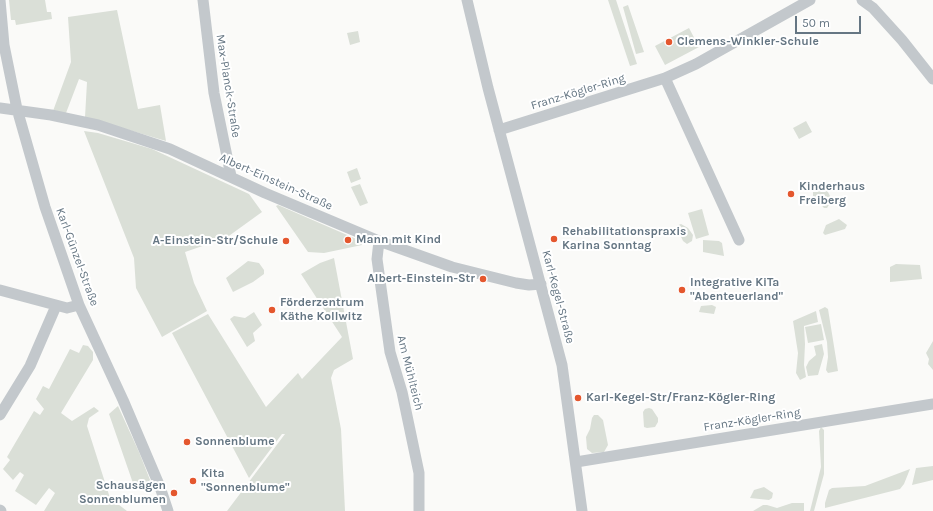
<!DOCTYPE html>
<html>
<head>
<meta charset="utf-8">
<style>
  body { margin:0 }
  #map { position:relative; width:933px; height:511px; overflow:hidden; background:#fafaf8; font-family:Karla,sans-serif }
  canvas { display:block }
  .scale { position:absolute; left:795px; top:16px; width:66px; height:18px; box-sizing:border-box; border:2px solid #657683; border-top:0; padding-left:5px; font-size:12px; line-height:14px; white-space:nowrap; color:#657683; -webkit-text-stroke:3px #fff; paint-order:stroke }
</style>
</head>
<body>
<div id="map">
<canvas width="933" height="511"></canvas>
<div class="scale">50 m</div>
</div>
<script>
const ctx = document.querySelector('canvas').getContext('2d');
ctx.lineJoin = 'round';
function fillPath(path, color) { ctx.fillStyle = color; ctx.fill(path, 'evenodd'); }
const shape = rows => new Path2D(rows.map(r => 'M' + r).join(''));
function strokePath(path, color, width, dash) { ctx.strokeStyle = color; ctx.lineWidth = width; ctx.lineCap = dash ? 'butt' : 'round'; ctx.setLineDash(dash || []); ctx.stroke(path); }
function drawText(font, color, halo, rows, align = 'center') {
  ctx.font = font + ' Karla,sans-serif'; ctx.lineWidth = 4; ctx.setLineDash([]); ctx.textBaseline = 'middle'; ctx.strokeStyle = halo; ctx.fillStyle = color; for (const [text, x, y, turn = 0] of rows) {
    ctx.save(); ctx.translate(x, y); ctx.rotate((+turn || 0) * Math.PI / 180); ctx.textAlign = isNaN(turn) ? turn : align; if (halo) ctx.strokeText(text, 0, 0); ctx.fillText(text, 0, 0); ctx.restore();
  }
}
fillPath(shape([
  [9,0,45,0,47,12,51,12,52,19,16,25,15,20,11,20],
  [608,0,616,0,637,64,630,66],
  [628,5,644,52,636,54,623,7],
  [117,10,138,109,160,105,166,141,85,117,87,82,79,79,66,113,53,111,71,62,68,17],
  [689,28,699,47,665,65,655,46],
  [358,31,360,42,350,45,347,33],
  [806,121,812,132,799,139,793,128],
  [84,131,98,133,152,149,249,194,262,212,226,238,185,252,194,283,207,311,162,337,136,288,134,258],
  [357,168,361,179,351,183,347,172],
  [360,184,368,203,360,206,351,187],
  [817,184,825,186,832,200,827,208,824,208,813,196,813,187],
  [278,205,361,241,362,245,324,253,308,252,276,206],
  [702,209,709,235,696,239,688,213],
  [839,219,847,225,845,229,825,235,823,233,826,225],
  [681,224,688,228,693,235,692,241,687,244,683,241,676,226],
  [703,240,719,241,722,243,724,256,703,252],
  [334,258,353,359,334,370,331,378,341,429,345,511,227,511,285,434,282,434,249,478,172,333,208,314,266,407,298,373,302,379,342,337,301,274,320,263],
  [248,261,259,263,264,270,264,274,253,282,233,292,226,278],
  [896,264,920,265,922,279,890,282,890,267],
  [712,305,716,307,714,314,699,312,701,306],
  [825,307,828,309,838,371,828,373,826,370,828,357,827,342,819,310],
  [816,311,818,322,804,326,805,344,804,365,806,377,800,380,796,373,798,353,793,321],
  [254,312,262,325,253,333,255,341,247,347,230,319,234,316,245,318],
  [821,324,824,340,808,343,805,327],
  [933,341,933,370,928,364,929,359,926,353],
  [822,344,824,354,818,375,808,376,806,367,809,361,816,355,814,346],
  [83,345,88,346,93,352,93,360,61,413,72,421,94,407,99,411,89,418,87,426,110,498,127,511,44,511,55,493,49,488,36,505,15,491,24,475,20,472,13,480,3,469,10,460,7,457,34,411,40,415,44,409,36,399,43,386,49,389,70,349,79,353],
  [118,406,139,452,152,485,135,489,109,414],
  [649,408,652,409,658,418,658,422,655,427,647,428,644,427,643,412,645,409],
  [594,415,598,415,603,420,608,445,604,452,592,453,587,449,586,437,590,429,592,418],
  [821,427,824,430,824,474,814,511,810,511,821,467,819,431],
  [933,466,933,480,912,485,916,468],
  [910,469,904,484,900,489,825,508,825,503,829,490,832,488,865,486],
  [764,487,773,493,772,498,769,500,750,498,754,490],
  [792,503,804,503,804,511,753,511,763,505,767,505,777,508]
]), '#dadfd7');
strokePath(shape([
  [0,0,4,45,17,109,45,207,79,305,123,400,160,487,168,511],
  [203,0,214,93,231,176],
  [467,0,488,88,562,365,582,511],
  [862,0,873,8,902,40,933,79],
  [665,78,739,240],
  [0,108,51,115,98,125,170,149,265,193,379,241,452,267,516,283,529,285,541,284],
  [499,130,665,78,696,64,810,0],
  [379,241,377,259,390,352,402,392,419,473,419,511],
  [0,290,67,308,79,305],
  [0,415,30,366,56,306],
  [576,462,933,404],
  [0,510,1,511]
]), '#c3c8cc', 11);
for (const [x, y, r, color] of [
  [669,42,4,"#e4572e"],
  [791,194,4,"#e4572e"],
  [554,239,4,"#e4572e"],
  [348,240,4,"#e4572e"],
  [286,241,4,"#e4572e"],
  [483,279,4,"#e4572e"],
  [682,290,4,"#e4572e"],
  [272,310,4,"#e4572e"],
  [578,398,4,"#e4572e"],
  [187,442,4,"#e4572e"],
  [193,481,4,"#e4572e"],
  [174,493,4,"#e4572e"]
]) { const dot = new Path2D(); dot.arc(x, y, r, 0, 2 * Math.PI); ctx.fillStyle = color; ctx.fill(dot); strokePath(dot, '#fff', 1.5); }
drawText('bold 12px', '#657683', '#fff', [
  ["Clemens-Winkler-Schule",677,42],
  ["Kinderhaus",799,187],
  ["Freiberg",799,201],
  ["Rehabilitationspraxis",562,232],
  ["Karina Sonntag",562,246],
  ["Mann mit Kind",356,240],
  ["A-Einstein-Str/Schule",278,241,"right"],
  ["Albert-Einstein-Str",475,279,"right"],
  ["Integrative KiTa",690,283],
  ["\"Abenteuerland\"",690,297],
  ["Förderzentrum",280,303],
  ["Käthe Kollwitz",280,317],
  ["Karl-Kegel-Str/Franz-Kögler-Ring",586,398],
  ["Sonnenblume",195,442],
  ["Kita",201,474],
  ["\"Sonnenblume\"",201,488],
  ["Schausägen",166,486,"right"],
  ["Sonnenblumen",166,500,"right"]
], 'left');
drawText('12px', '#657683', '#fff', [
  ["Max-Planck-Straße",228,86,81],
  ["Franz-Kögler-Ring",578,92,-17],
  ["Albert-Einstein-Straße",276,182,24],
  ["Karl-Günzel-Straße",77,257,70],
  ["Karl-Kegel-Straße",558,297,75],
  ["Am Mühlteich",410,373,76],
  ["Franz-Kögler-Ring",752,420,-9]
]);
</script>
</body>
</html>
